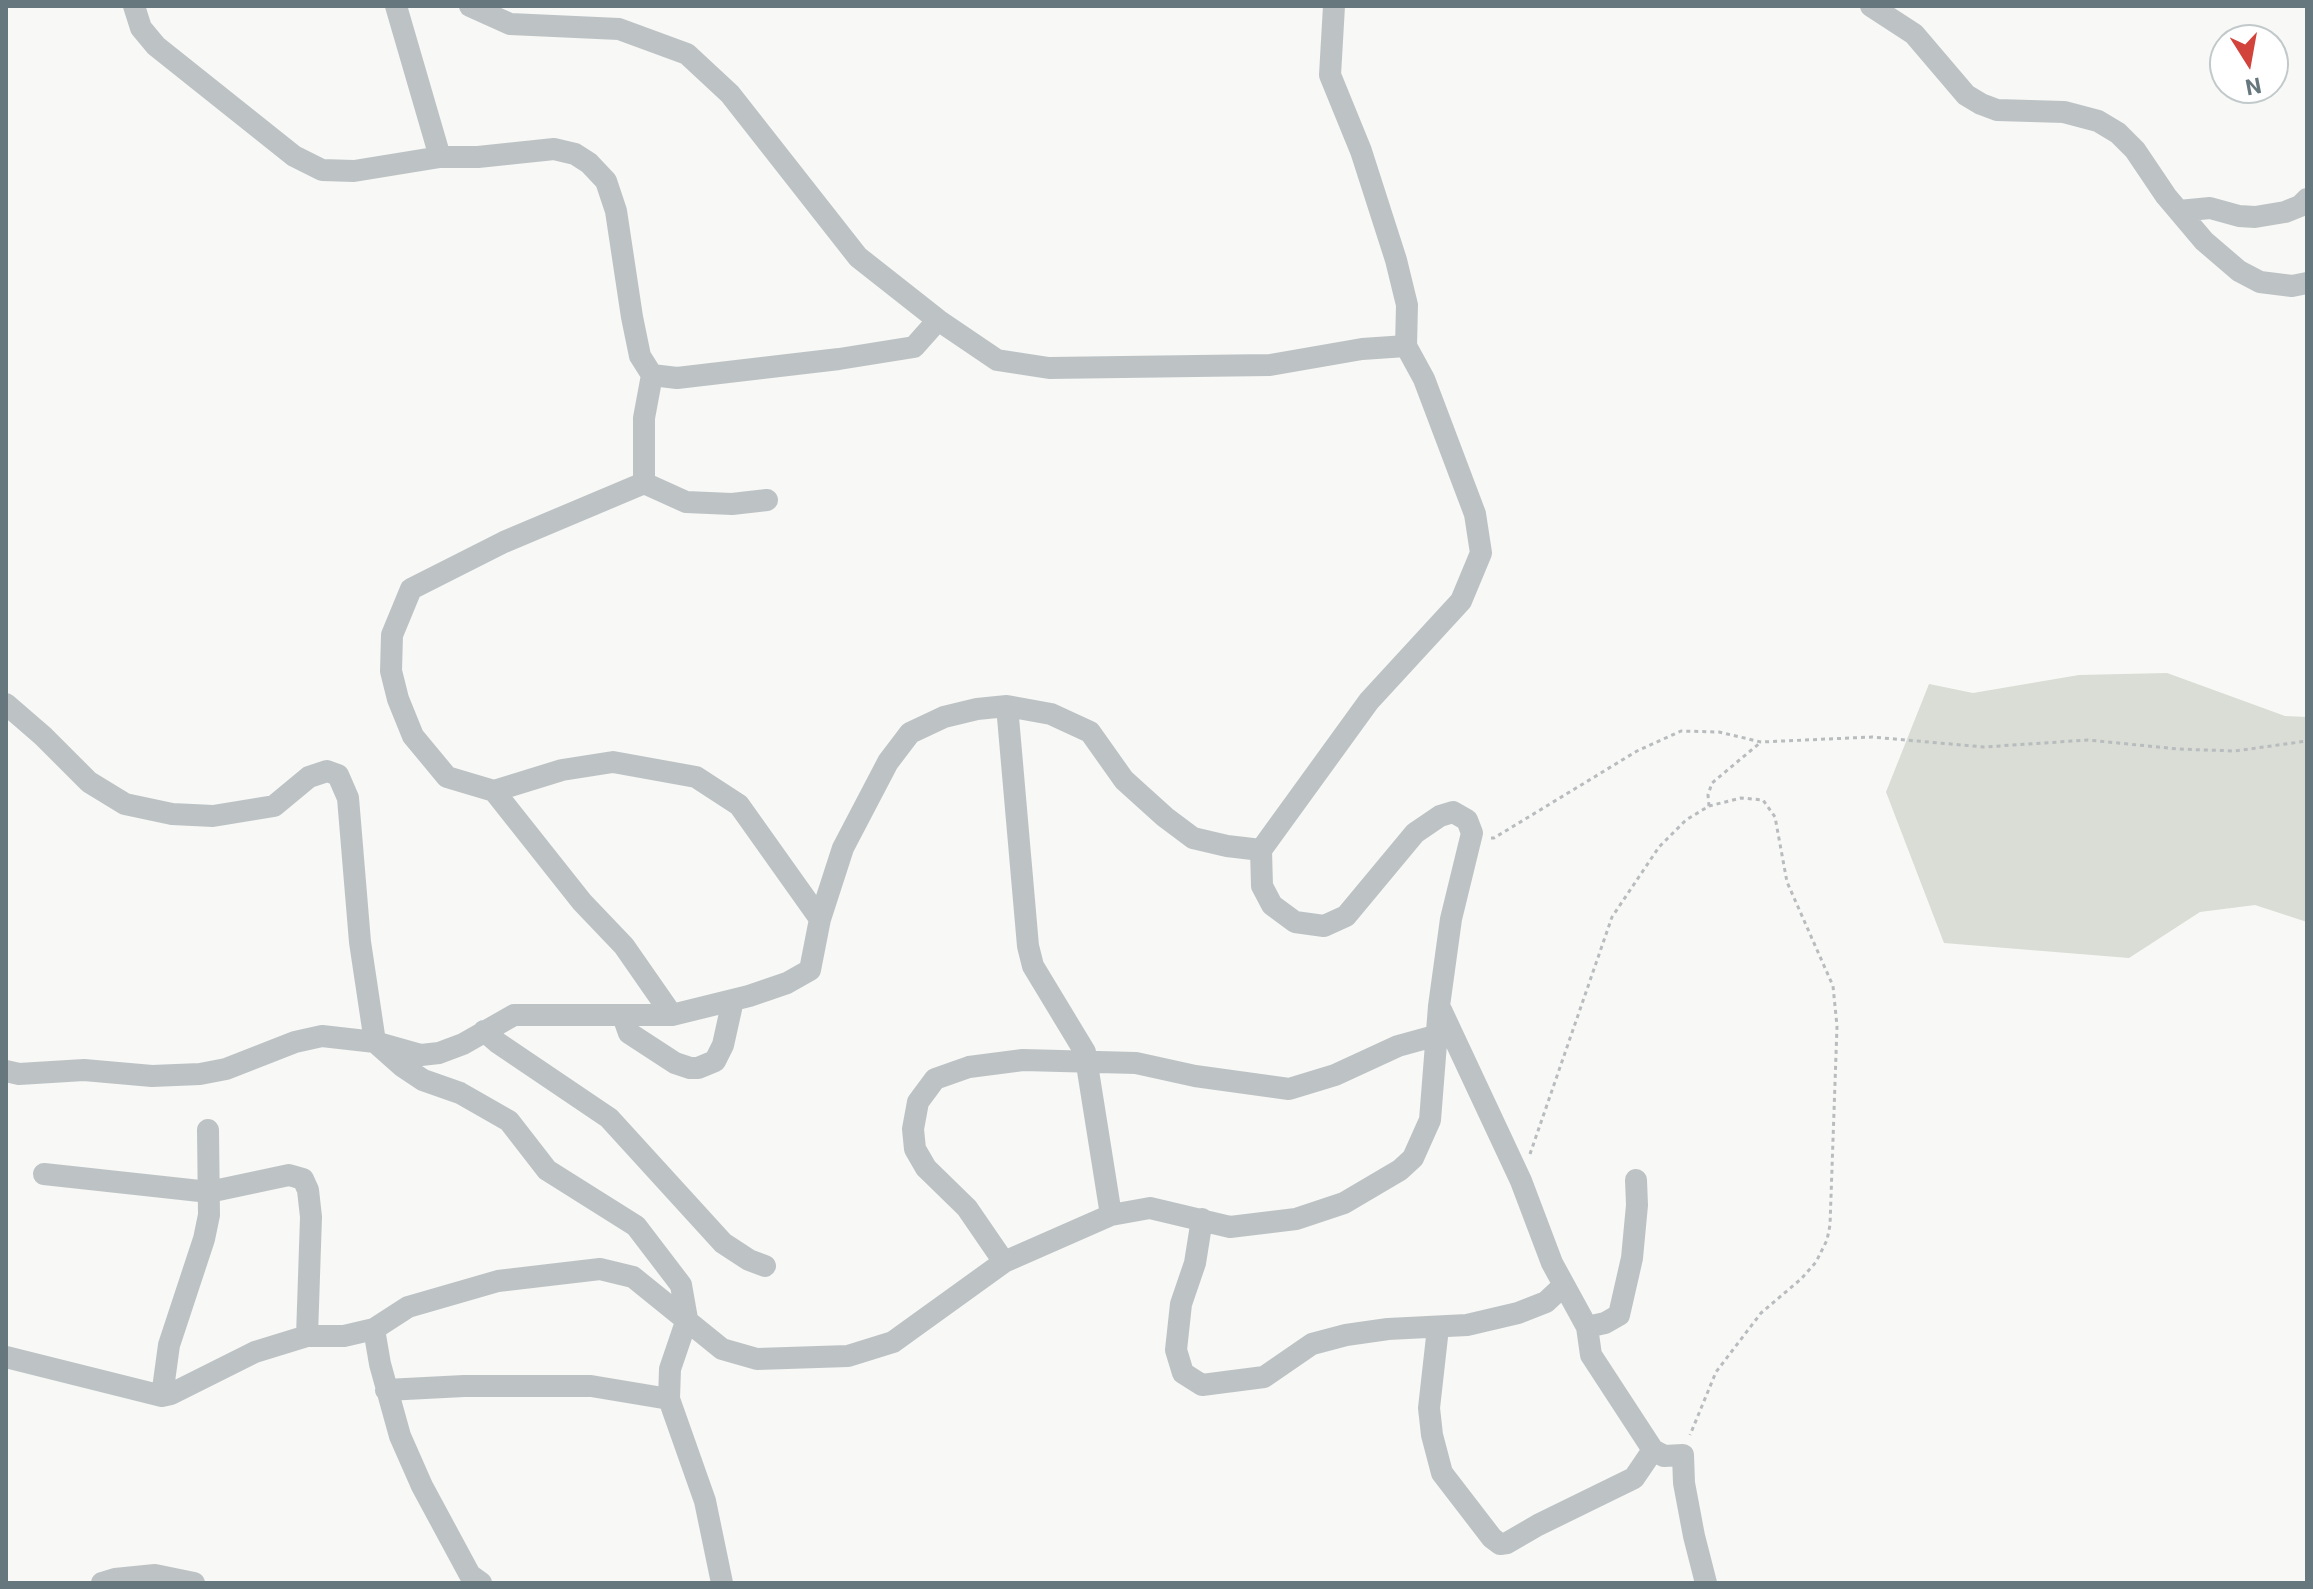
<!DOCTYPE html>
<html>
<head>
<meta charset="utf-8">
<style>
  body { margin:0 }
  #map { position:relative; width:2313px; height:1589px; overflow:hidden; background:#f8f8f6; font-family:Roboto,sans-serif }
  canvas { display:block }
  .frame { position:absolute; inset:0; border:8px solid #66787e; pointer-events:none }
  .north { position:absolute; left:2209px; top:24px; width:80px; height:80px; box-sizing:border-box; background:#fff; border:2px solid #c2c9cb; border-radius:50%; rotate:169deg; font-size:22px; font-weight:700; line-height:32px; text-align:center; color:#66787e }
  .north::after { content:''; display:block; margin:auto; width:28px; height:36px; background:#d2433c; clip-path:polygon(50% 0,100% 100%,50% 72%,0 100%) }
</style>
</head>
<body>
<div id="map">
<canvas width="2313" height="1589"></canvas>
<div class="frame"></div>
<div class="north">N</div>
</div>
<script>
const ctx = document.querySelector('canvas').getContext('2d');
ctx.lineJoin = 'round';
function fillPath(path, color) { ctx.fillStyle = color; ctx.fill(path, 'evenodd'); }
const shape = rows => new Path2D(rows.map(r => 'M' + r).join(''));
function strokePath(path, color, width, dash) { ctx.strokeStyle = color; ctx.lineWidth = width; ctx.lineCap = dash ? 'butt' : 'round'; ctx.setLineDash(dash || []); ctx.stroke(path); }
fillPath(shape([
  [2167,673,2285,716,2307,717,2307,922,2255,905,2200,912,2129,958,1944,943,1886,792,1929,684,1973,693,2079,675]
]), '#d9ddd5');
strokePath(shape([
  [1709,806,1708,795,1712,783,1761,742],
  [1491,838,1494,838,1637,751,1681,731,1719,732,1761,742,1872,737,1984,747,2088,740,2178,749,2235,751,2307,741],
  [1530,1154,1612,917,1659,847,1686,820,1709,806,1741,798,1763,800,1775,817,1787,882,1833,986,1837,1026,1830,1225,1827,1240,1816,1262,1801,1279,1761,1313,1716,1372,1690,1435]
]), '#b8bcbe', 3, [4, 4]);
strokePath(shape([
  [134,6,141,28,156,46,294,156,322,170,354,171,440,157,478,157,554,149,575,154,589,163,606,181,616,211,632,317,640,356,652,375,644,418,644,483,504,542,411,589,392,635,391,671,398,699,413,736,447,777,494,791,582,902,624,946,672,1015],
  [396,6,440,157],
  [470,6,510,24,619,29,687,54,730,94,858,257,938,320,997,360,1049,368,1270,365,1362,349,1406,346],
  [1871,6,1914,34,1966,95,1981,104,1997,110,2064,112,2098,121,2118,133,2135,150,2166,196,2204,241,2239,271,2260,282,2292,286,2307,283],
  [2179,211,2210,208,2239,216,2255,217,2285,212,2300,206,2307,199],
  [652,375,677,378,839,359,914,347,938,320],
  [644,483,686,502,732,504,767,500],
  [6,704,43,736,89,782,125,804,172,814,213,816,274,806,309,777,327,771,338,775,348,798,360,942,375,1042,402,1066,423,1080,460,1093,509,1121,547,1170,636,1226,681,1285,687,1319,670,1369,669,1399,705,1501,722,1583],
  [1007,706,1028,946,1033,966,1085,1052,1111,1215],
  [494,791,562,770,613,762,696,777,739,805,820,919],
  [1441,1010,1521,1181,1552,1263,1587,1327,1591,1355,1653,1450,1664,1456,1683,1455,1684,1483,1694,1536,1706,1583],
  [623,1016,629,1033,675,1063,690,1068,698,1068,715,1061,723,1045,733,1000],
  [484,1031,498,1043,609,1118,723,1243,749,1260,765,1266],
  [6,1071,19,1074,84,1070,152,1076,200,1074,226,1069,295,1042,322,1036,375,1042,421,1055,439,1053,463,1044,514,1015,672,1015,749,996,787,983,810,970,820,919,843,848,888,762,910,733,944,717,977,709,1007,706,1051,714,1090,732,1124,780,1165,817,1193,838,1227,846,1261,850],
  [44,1174,209,1192,289,1175,303,1179,308,1190,311,1217,307,1336],
  [1202,1219,1195,1263,1181,1304,1176,1350,1183,1373,1202,1385,1264,1377,1312,1344,1346,1335,1388,1329,1467,1325,1518,1313,1546,1302,1563,1286],
  [1004,1262,967,1208,926,1168,915,1149,913,1129,918,1102,935,1079,969,1067,1023,1060,1136,1063,1195,1076,1289,1089,1335,1075,1398,1046,1438,1035],
  [1587,1327,1605,1323,1619,1315,1632,1258,1637,1205,1636,1180],
  [1438,1328,1429,1408,1432,1435,1442,1473,1492,1538,1500,1544,1507,1543,1538,1525,1634,1478,1653,1450],
  [374,1329,380,1364,400,1436,422,1486,470,1575,481,1583],
  [6,1357,162,1396,171,1394,255,1352,307,1336,344,1336,374,1329,408,1307,498,1281,600,1269,633,1277,722,1349,757,1359,848,1356,893,1342,1004,1262,1111,1215,1150,1208,1230,1227,1296,1219,1344,1203,1400,1170,1413,1158,1430,1120,1439,1006,1451,919,1472,833,1467,820,1453,812,1440,816,1415,833,1346,916,1324,926,1295,922,1272,905,1262,886,1261,850,1369,701,1461,601,1481,553,1475,514,1424,379,1406,346,1407,305,1396,260,1361,151,1330,75,1334,6],
  [386,1390,464,1386,591,1386,669,1399],
  [162,1396,169,1345,204,1239,209,1215,208,1130],
  [102,1583,115,1579,155,1575,194,1583]
]), '#bdc3c5', 22);
</script>
</body>
</html>
